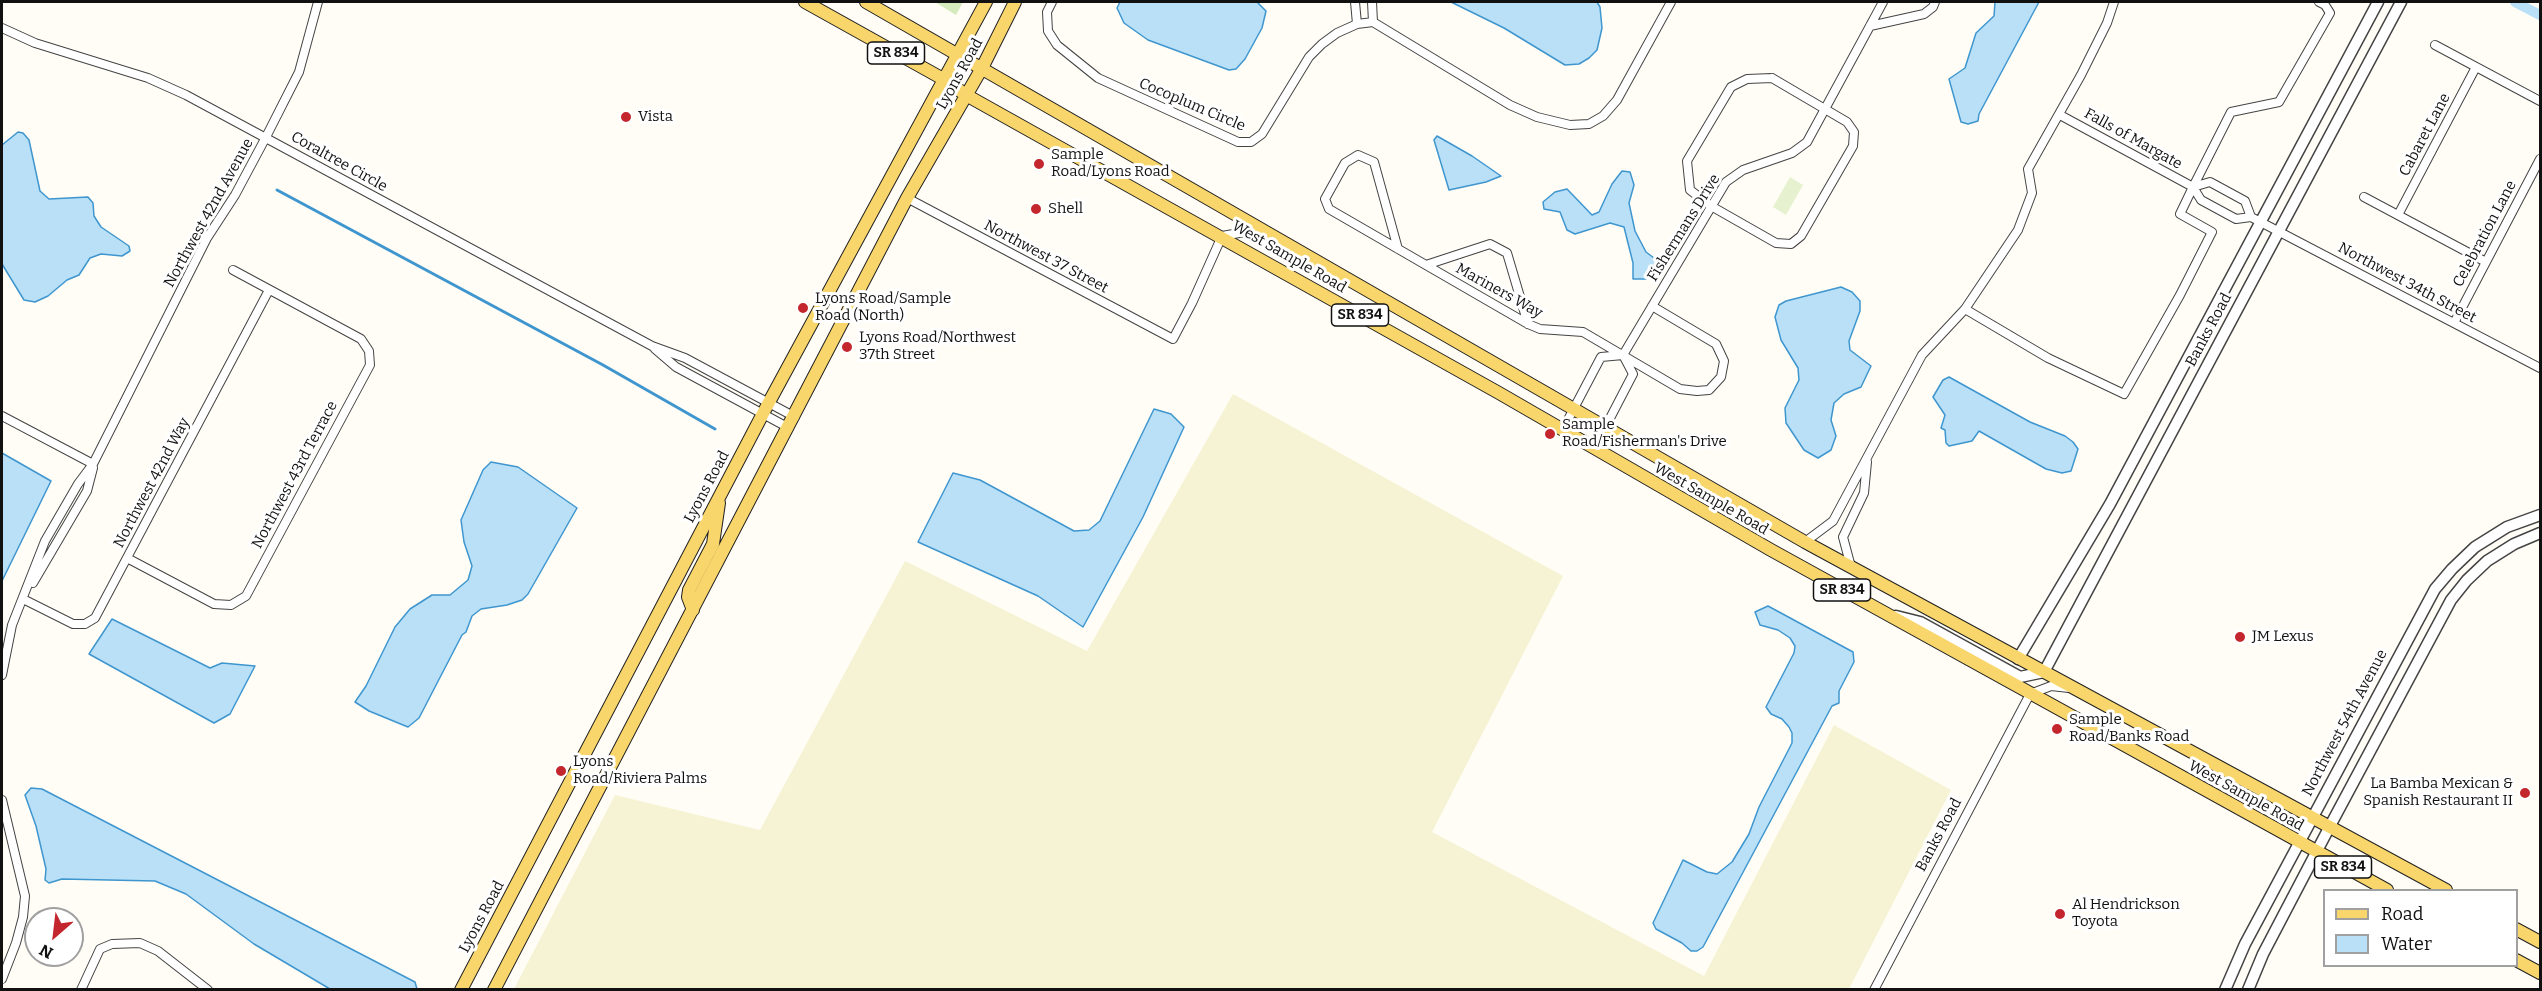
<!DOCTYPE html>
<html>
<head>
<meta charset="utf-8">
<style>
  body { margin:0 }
  #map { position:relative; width:2542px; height:991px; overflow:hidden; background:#fffdf5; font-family:Bitter,serif }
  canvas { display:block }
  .frame { position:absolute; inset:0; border:3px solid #111; pointer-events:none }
  .legend { position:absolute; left:2323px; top:889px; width:195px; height:78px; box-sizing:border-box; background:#fff; border:2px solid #a0a0a0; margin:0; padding:8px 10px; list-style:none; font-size:18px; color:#111 }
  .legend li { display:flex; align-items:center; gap:12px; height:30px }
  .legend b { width:30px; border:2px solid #a0a0a0 }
  .north { position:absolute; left:24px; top:907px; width:60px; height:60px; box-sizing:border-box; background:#fff; border:2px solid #a0a0a0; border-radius:50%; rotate:208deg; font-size:16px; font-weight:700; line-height:24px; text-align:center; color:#111 }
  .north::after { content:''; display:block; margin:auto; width:21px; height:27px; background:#c4262e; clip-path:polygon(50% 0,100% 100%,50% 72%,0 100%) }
</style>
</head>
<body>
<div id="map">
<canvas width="2542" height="991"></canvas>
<div class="frame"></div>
<ul class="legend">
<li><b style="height:8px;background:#f9d66b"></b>Road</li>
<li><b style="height:16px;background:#b9e0f7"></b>Water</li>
</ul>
<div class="north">N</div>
</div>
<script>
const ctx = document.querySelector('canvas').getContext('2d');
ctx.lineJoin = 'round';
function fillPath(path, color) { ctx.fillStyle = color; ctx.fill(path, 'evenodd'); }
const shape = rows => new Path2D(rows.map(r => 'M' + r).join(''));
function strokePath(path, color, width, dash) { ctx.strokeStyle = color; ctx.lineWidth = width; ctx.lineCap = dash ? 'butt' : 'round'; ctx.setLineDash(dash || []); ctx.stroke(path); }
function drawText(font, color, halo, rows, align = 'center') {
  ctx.font = font + ' Bitter,serif'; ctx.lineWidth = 6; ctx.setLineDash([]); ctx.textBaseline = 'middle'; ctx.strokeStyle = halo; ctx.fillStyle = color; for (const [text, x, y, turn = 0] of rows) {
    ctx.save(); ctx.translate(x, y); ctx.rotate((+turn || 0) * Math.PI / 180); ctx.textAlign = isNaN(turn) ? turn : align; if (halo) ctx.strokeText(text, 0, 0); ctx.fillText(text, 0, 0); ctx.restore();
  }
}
fillPath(shape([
  [1233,394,1563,576,1432,832,1704,976,1834,725,1951,790,1849,989,514,989,615,795,760,830,905,561,1087,651]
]), '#f6f3d4');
fillPath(shape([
  [935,2,963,2,956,15]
]), '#d5ebbd');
fillPath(shape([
  [1790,177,1803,185,1786,215,1773,207]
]), '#e6f2cf');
const water = shape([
  [1120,2,1257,2,1266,11,1262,28,1245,59,1236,69,1229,70,1148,40,1124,23,1117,8,1120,2],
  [1451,2,1597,2,1600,7,1602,28,1597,50,1589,58,1579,64,1565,65,1504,28,1451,2],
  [1995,2,2039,2,1979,114,1978,121,1968,124,1961,122,1949,79,1965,68,1976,33,1994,16,1995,2],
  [18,132,23,133,29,140,40,191,49,199,88,197,93,203,94,216,101,227,129,246,130,251,122,256,101,254,90,258,79,275,67,280,48,296,35,302,24,300,2,264,2,145,18,132],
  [1437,136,1472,156,1501,176,1486,182,1449,190,1434,140,1437,136],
  [1622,171,1630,172,1634,185,1629,203,1635,231,1646,252,1654,258,1662,259,1663,263,1655,273,1646,279,1633,279,1633,263,1624,227,1610,223,1575,234,1567,230,1560,212,1544,209,1543,202,1555,192,1567,189,1592,215,1599,212,1612,184,1622,171],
  [1841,287,1852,292,1860,301,1860,311,1849,341,1850,350,1871,366,1861,387,1844,394,1834,403,1831,420,1836,436,1831,450,1818,458,1804,450,1786,423,1785,408,1799,380,1798,368,1781,340,1775,317,1779,305,1786,301,1841,287],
  [1949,377,2030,422,2065,436,2073,442,2078,449,2071,471,2062,473,2046,469,1979,431,1972,441,1949,446,1946,443,1945,430,1941,428,1945,415,1933,397,1943,380,1949,377],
  [1154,409,1171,414,1184,427,1143,517,1083,627,1038,596,918,542,953,473,980,480,1074,531,1089,530,1100,521,1154,409],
  [2,453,51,481,2,581,2,453],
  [491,462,518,467,577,508,528,594,522,600,507,605,481,609,472,616,466,632,462,635,419,718,408,727,369,711,355,702,366,686,395,627,410,609,432,595,450,595,468,580,472,566,464,542,461,520,483,470,491,462],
  [1768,606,1853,652,1854,662,1839,691,1839,703,1832,706,1703,947,1697,951,1691,951,1682,943,1656,929,1653,923,1683,860,1707,872,1717,874,1732,862,1749,834,1759,807,1792,743,1792,733,1789,727,1782,719,1771,714,1766,707,1794,653,1795,646,1790,638,1778,630,1760,625,1755,612,1768,606],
  [112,619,210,668,222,663,255,666,230,714,214,723,89,654,112,619],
  [31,788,42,789,415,982,417,989,330,989,254,944,186,894,155,881,62,879,49,883,45,880,46,869,36,826,25,795,31,788]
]);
fillPath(water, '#b9e0f7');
strokePath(water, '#3f96cf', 1.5);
strokePath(shape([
  [277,190,603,365,715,429]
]), '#3f96cf', 3);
strokePath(shape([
  [2515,2,2540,15]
]), '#b9e0f7', 10);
const minor = shape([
  [1052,2,1047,12,1048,31,1057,45,1098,78,1238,142,1251,142,1262,134,1309,57,1322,44,1337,33,1357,24,1373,22,1510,105,1537,117,1570,125,1589,124,1603,116,1617,100,1671,2],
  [1355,2,1357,24],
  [1372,2,1373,22],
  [1870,26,1924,14,1933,7,1935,2],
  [2,28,35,43,148,78,186,95,652,346,685,358,795,417],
  [2435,45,2540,101],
  [1772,78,1847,122,1854,132,1853,146,1801,236,1791,244,1776,243,1711,206,1690,190,1687,161,1731,87,1747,79,1772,78],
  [2060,115,2193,187,2201,200,2236,219,2251,217,2540,368],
  [2193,187,2210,182,2245,201,2251,217],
  [2364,197,2486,262],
  [907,198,1173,339,1192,303,1222,236,1262,229],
  [2398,215,2476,67],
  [1398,249,1374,162,1358,155,1345,163,1325,199,1329,209,1528,324,1540,329,1583,332,1680,389,1697,391,1709,390,1721,377,1724,361,1716,344,1652,306],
  [1426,265,1490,244,1507,253,1528,324],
  [1965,309,2048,358,2124,394,2180,295,2212,232,2180,214,2193,187,2231,112,2279,102,2330,13,2325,5,2319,2],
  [2454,323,2540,159],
  [655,349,676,367,789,428],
  [1623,355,1726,182,1743,170,1792,153,1807,142,1883,2],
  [2,416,93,464],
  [1562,431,1601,357,1623,355],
  [1594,449,1633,374,1623,355],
  [1805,542,1833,521,1922,355,1965,309,2018,230,2032,193,2028,169,2081,75,2107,23,2114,2],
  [127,558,214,604,231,605,246,596,370,365,369,351,361,339,233,270],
  [1851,567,1843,537,1864,493,1867,462],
  [33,583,87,491,93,468],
  [23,599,73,624,85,624,95,618,269,290],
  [2,675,12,625,45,541,78,484,93,464,207,238,235,195,266,137,299,72,318,2],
  [2,800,25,896,23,917,16,943,2,979],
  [81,990,100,949,112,944,140,943,158,951,208,990],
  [1874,990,2030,694,2051,686,2069,688]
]);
const tertiary = shape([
  [1896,616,1920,622,2020,677,2044,672,2401,2],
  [2018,659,2110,504,2378,2],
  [2225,990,2245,944,2435,589,2452,569,2475,547,2507,527,2540,515],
  [2248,990,2263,954,2330,826,2451,600,2467,580,2487,561,2514,544,2540,533]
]);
const primary = shape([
  [805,2,945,80,966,95,1499,393,1771,550,2387,890],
  [866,2,1805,542,2446,890],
  [693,610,688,597,689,590,713,544,719,503],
  [2516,929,2540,942],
  [2516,960,2540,973],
  [461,990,768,404,986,2],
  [494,990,907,198,982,68,1015,2]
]);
strokePath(minor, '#444', 10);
strokePath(tertiary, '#444', 13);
strokePath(primary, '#222', 14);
strokePath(minor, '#fff', 8);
strokePath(tertiary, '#fff', 10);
strokePath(primary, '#f9d66b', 12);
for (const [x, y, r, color] of [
  [626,117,6,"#c4262e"],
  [1039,164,6,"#c4262e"],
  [1036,209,6,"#c4262e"],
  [803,308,6,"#c4262e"],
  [847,347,6,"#c4262e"],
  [1550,434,6,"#c4262e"],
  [2240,637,6,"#c4262e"],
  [2057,729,6,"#c4262e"],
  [561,771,6,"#c4262e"],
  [2525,793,6,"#c4262e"],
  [2060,914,6,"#c4262e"]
]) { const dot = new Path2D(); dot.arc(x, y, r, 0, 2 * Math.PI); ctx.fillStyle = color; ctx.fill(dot); strokePath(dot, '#fff', 2); }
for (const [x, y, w] of [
  [896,53,57],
  [1360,315,57],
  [1842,590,57],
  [2343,867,57]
]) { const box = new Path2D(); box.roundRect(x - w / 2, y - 11, w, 22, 4.5); ctx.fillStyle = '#fff'; ctx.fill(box); strokePath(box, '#111', 1.5); }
drawText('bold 14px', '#111', null, [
  ["SR 834",896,53],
  ["SR 834",1360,315],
  ["SR 834",1842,590],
  ["SR 834",2343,867]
]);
drawText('15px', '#111', '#fff', [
  ["Lyons Road",960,74,-61],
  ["Cocoplum Circle",1192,105,23],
  ["Cabaret Lane",2425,135,-62],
  ["Falls of Margate",2133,139,29],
  ["Coraltree Circle",339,162,29],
  ["Northwest 42nd Avenue",209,213,-61],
  ["Fishermans Drive",1684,228,-58],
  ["Celebration Lane",2485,234,-62],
  ["Northwest 37 Street",1046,257,28],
  ["West Sample Road",1289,257,30],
  ["Northwest 34th Street",2407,283,28],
  ["Mariners Way",1499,291,29],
  ["Banks Road",2209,330,-62],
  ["Northwest 43rd Terrace",295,475,-62],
  ["Northwest 42nd Way",152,483,-62],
  ["Lyons Road",707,487,-62],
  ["West Sample Road",1711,499,30],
  ["Northwest 54th Avenue",2345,723,-62],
  ["West Sample Road",2246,796,29],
  ["Banks Road",1939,835,-62],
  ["Lyons Road",482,917,-62]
]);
drawText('15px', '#111', '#fff', [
  ["Vista",638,117],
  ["Sample",1051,155],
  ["Road/Lyons Road",1051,172],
  ["Shell",1048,209],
  ["Lyons Road/Sample",815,299],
  ["Road (North)",815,316],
  ["Lyons Road/Northwest",859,338],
  ["37th Street",859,355],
  ["Sample",1562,425],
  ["Road/Fisherman's Drive",1562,442],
  ["JM Lexus",2252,637],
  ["Sample",2069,720],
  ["Road/Banks Road",2069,737],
  ["Lyons",573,762],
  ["Road/Riviera Palms",573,779],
  ["La Bamba Mexican &",2513,784,"right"],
  ["Spanish Restaurant II",2513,801,"right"],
  ["Al Hendrickson",2072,905],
  ["Toyota",2072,922]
], 'left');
</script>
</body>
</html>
